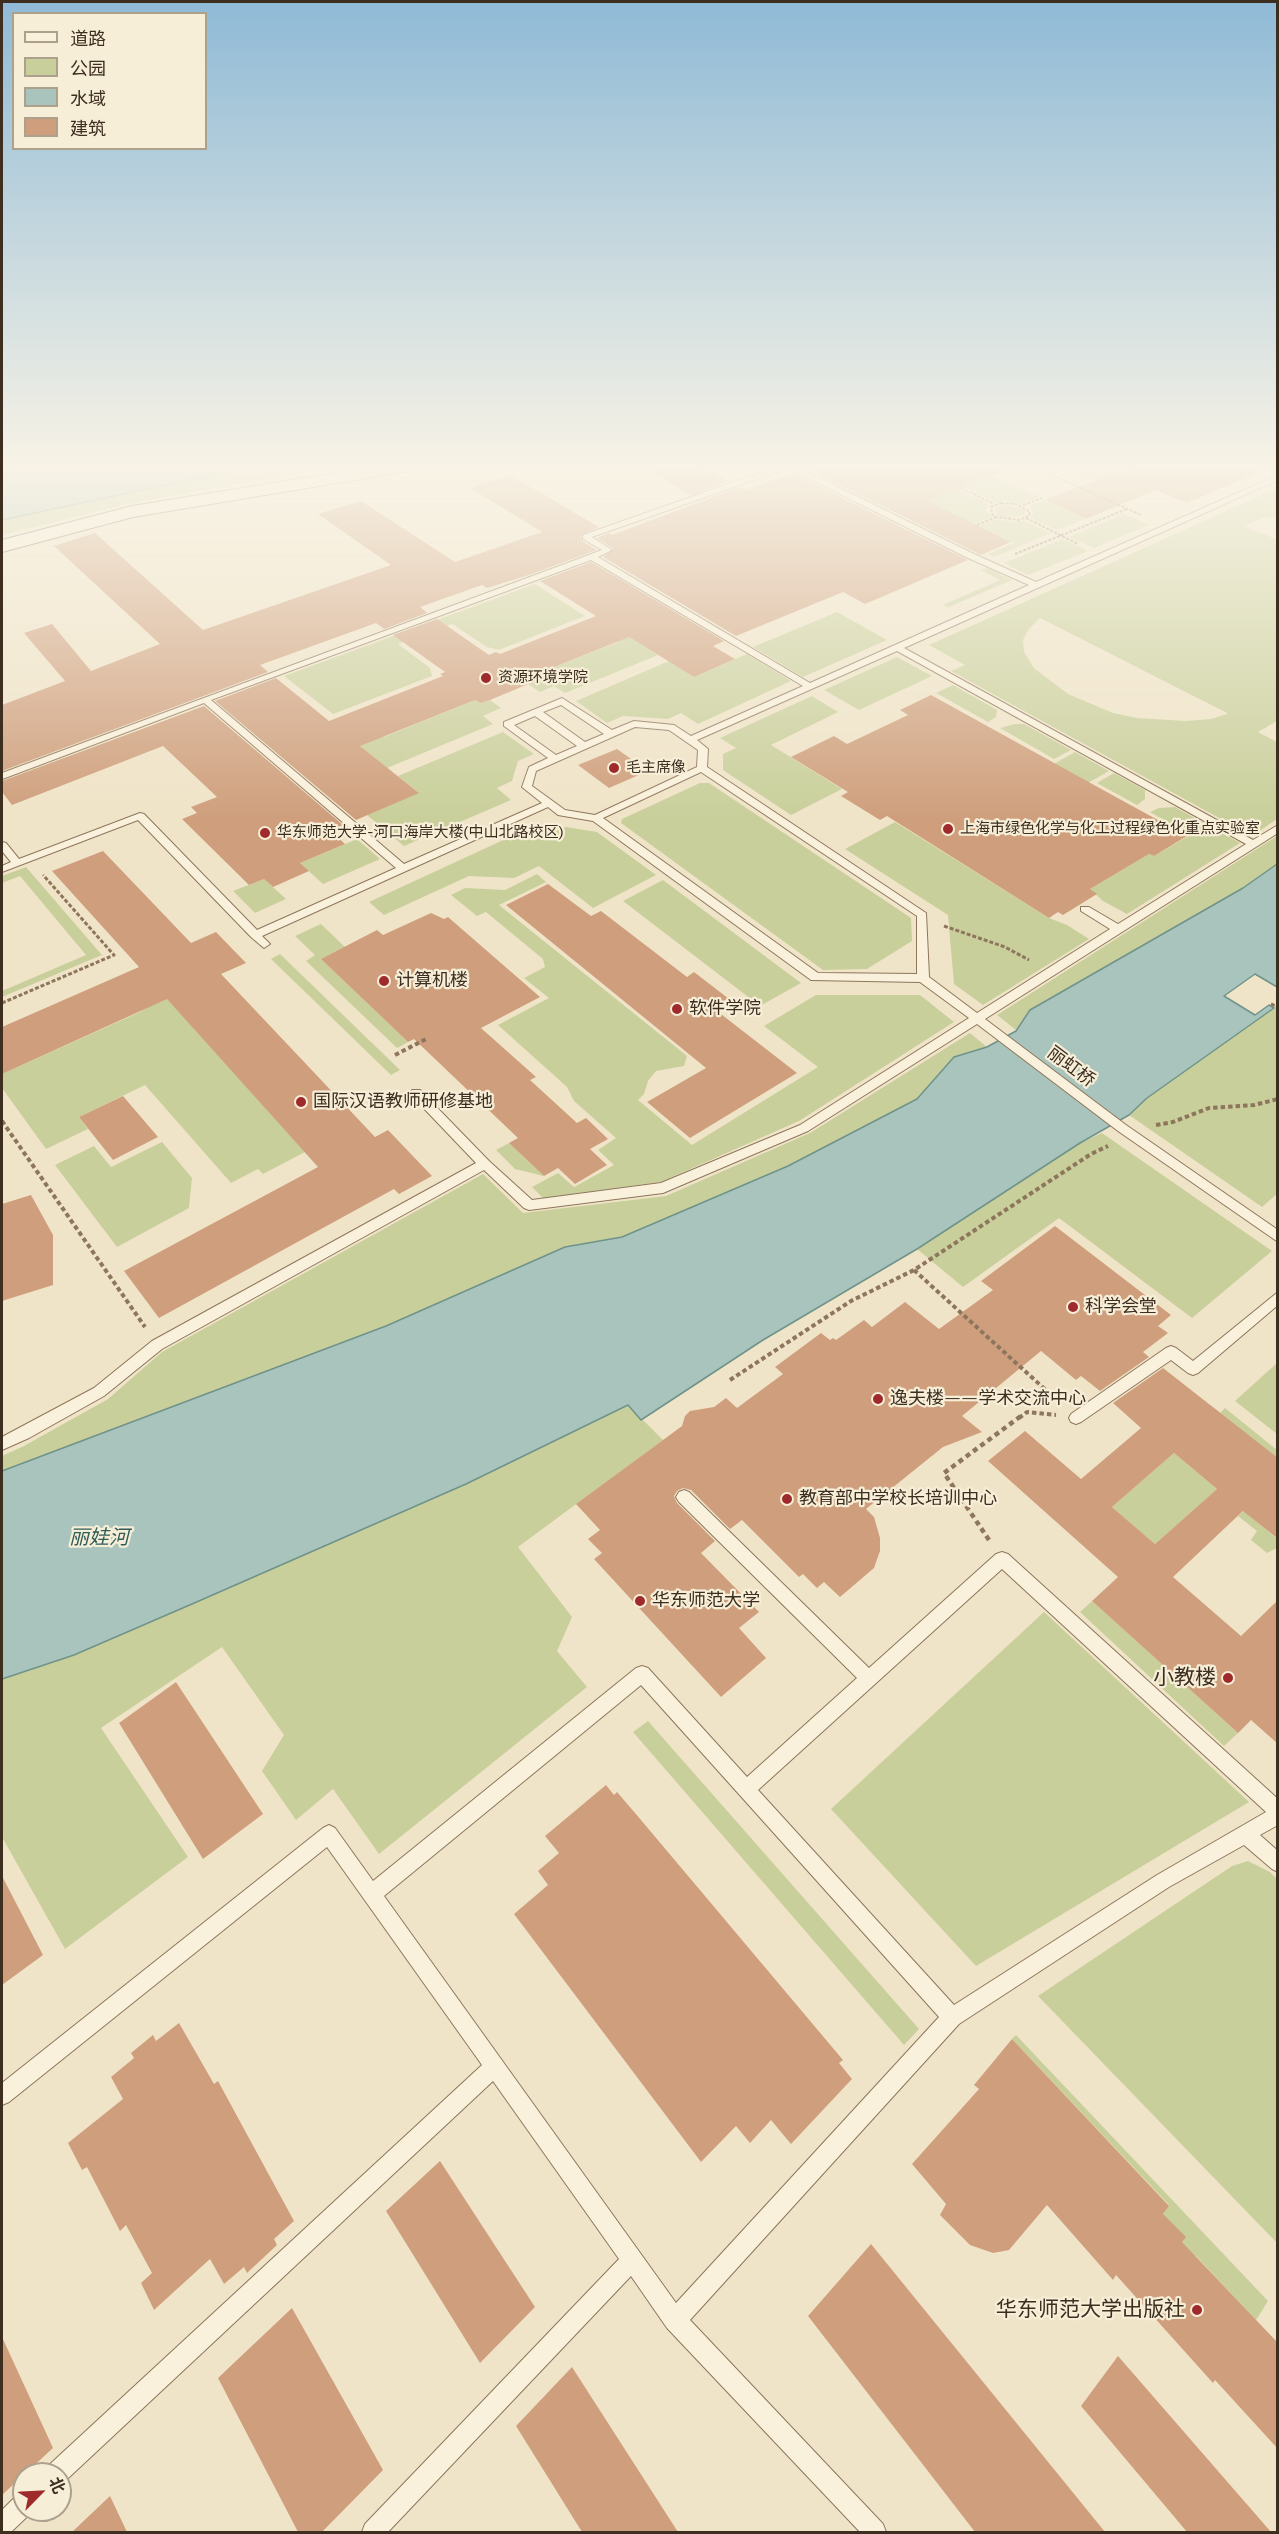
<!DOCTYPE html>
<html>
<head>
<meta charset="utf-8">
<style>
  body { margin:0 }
  #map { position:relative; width:1279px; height:2534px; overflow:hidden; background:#f0e4c8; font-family:"Roboto Serif","Noto Sans SC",serif }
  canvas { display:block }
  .frame { position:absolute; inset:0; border:3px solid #3d2e20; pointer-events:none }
  .legend { position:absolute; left:12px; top:12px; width:195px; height:138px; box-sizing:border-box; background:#f7eed8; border:2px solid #ada18e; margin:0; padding:8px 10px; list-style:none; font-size:18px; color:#3d2e20 }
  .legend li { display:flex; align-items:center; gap:12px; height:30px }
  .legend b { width:30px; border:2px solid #ada18e }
  .north { position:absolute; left:12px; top:2462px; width:60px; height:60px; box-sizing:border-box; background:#f7eed8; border:2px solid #ada18e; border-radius:50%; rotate:66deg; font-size:16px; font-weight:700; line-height:24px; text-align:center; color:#3d2e20 }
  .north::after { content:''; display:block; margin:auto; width:21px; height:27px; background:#9e2a2b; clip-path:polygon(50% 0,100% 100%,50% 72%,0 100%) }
</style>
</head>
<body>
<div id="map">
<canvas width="1279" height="2534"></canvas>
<div class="frame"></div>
<ul class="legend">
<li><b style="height:8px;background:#faf1dc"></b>道路</li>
<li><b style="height:16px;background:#c9cf9b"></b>公园</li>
<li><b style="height:16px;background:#a9c4bc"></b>水域</li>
<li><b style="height:16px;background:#cf9f7d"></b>建筑</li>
</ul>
<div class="north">北</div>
</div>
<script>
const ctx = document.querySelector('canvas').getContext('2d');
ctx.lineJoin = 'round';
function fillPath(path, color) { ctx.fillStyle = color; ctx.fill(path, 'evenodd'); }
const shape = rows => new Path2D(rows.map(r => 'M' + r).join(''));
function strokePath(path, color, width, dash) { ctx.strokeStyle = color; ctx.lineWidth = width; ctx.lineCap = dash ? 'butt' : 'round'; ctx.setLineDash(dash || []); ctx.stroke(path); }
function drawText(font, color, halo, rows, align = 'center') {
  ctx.font = font + ' "Roboto Serif","Noto Sans SC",serif'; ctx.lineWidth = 4.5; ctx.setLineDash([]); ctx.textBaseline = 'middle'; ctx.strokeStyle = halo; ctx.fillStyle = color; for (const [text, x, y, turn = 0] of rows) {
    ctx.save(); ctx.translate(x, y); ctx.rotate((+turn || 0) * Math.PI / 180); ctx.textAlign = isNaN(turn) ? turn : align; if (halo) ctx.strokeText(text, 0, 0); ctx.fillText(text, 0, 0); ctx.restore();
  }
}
fillPath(shape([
  [2,464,351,464,127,504,2,535],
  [1097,464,1100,464,1140,481,1116,490,1075,473],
  [993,476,1039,497,1022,503,1008,501,995,502,964,487],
  [1277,488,1277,517,1263,518,1244,526,1278,540,1277,721,1258,732,1277,742,1277,819,1252,836,951,671,965,665,929,645],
  [1040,618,1227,713,1227,714,1211,719,1186,721,1137,718,1113,713,1068,694,1034,668,1024,652,1023,640,1028,630],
  [958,489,989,504,985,510,992,517,974,524,927,501],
  [1045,500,1086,519,1057,530,1030,518,1034,512,1028,506],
  [1008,505,1024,509,1025,515,1011,518,999,516,994,511,998,506],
  [1124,514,1149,525,1094,548,1069,537],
  [996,519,1011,522,1024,521,1051,533,994,557,988,554,1014,543,979,526],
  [1063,539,1088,551,1028,575,1004,563],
  [987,568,1012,580,949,607,943,605,1000,580,981,570],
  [535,584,585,616,499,650,487,647,452,624,398,644,430,668,432,676,333,714,284,676],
  [837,612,887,640,803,677,753,647],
  [621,632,658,655,565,693,554,686,540,692,528,684,537,680,532,676,618,642],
  [747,654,791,681,698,724,681,713,668,719,623,716,607,723,576,701,669,661,694,677],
  [897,657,932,676,859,710,824,690],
  [953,685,997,710,996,717,988,722,936,693],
  [812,696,838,712,771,745,842,789,791,815,723,770,723,754,736,748,720,738],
  [475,700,481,703,490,700,501,708,483,716,493,724,387,768,354,741,377,732,384,737],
  [1015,724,1024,724,1071,750,1054,759,1000,728],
  [503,732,534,754,518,761,512,781,497,788,511,800,404,846,367,815,418,792,398,776],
  [1075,752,1109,771,1079,788,1045,769],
  [1114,773,1145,790,1145,799,1137,805,1097,783],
  [700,783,709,783,911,918,912,941,867,969,823,970,621,823,622,819],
  [1175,807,1240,843,1127,914,1103,901,1090,889,1149,854,1154,856,1190,835,1150,812,1159,808],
  [895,822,1049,918,1067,925,1089,939,983,1005,954,984,948,915,845,849],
  [540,823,552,833,566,827,597,832,656,875,593,908,539,866,514,878,469,876,384,915,369,902],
  [1277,836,1277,864,1243,888,1030,1010,1016,1030,997,1015],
  [357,839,380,859,323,884,300,863],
  [26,867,102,955,2,997,2,991,86,955,20,876,2,883,2,876],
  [537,874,546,882,499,905,687,1056,684,1066,656,1071,648,1081,644,1094,638,1100,692,1145,818,1067,764,1026,816,995,920,995,954,1022,799,1121,661,1182,543,1198,532,1187,558,1173,574,1187,614,1165,598,1150,616,1138,574,1101,567,1087,498,1025,549,998,524,978,545,967,543,959,486,912,477,916,451,895,465,888,505,890],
  [264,879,286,899,255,913,233,891],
  [663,880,801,983,760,1006,623,901],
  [321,924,345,947,321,959,408,1042,397,1048,306,961,315,955,295,936],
  [280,954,400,1070,391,1075,271,959],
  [165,996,305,1152,263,1174,258,1169,231,1183,145,1085,79,1117,88,1129,46,1149,2,1088,2,1074,140,1012],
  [1277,1005,1277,1194,1262,1207,1129,1115,1147,1098],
  [970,1033,987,1047,954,1057,917,1099,788,1166,622,1237,565,1247,386,1326,2,1471,2,1456,24,1446,108,1399,162,1352,483,1174,523,1213,666,1196,810,1133],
  [1102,1133,1272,1251,1192,1318,1059,1218,963,1287,917,1249,1080,1143],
  [162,1142,192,1178,189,1208,117,1247,55,1165,94,1146,111,1167],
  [509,1143,544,1176,515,1169,496,1150],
  [1277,1363,1277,1434,1235,1401],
  [628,1405,663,1440,518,1547,572,1617,557,1651,587,1687,379,1854,333,1789,296,1820,262,1771,284,1735,222,1647,101,1728,188,1857,65,1949,2,1837,2,1679,74,1655,192,1604,466,1484],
  [1225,1408,1277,1450,1277,1458,1220,1413],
  [1174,1453,1217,1489,1155,1544,1112,1507],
  [1244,1511,1277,1539,1277,1548,1267,1553,1251,1540,1257,1531,1238,1516],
  [1092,1601,1238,1733,1224,1746,1080,1612],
  [1044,1612,1249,1802,976,1966,831,1809],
  [648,1721,919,2029,904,2045,633,1732],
  [1248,1861,1270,1872,1277,1879,1277,2243,1038,1996,1232,1866],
  [1016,2035,1268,2301,1256,2320,1196,2256,1190,2264,1163,2214,1169,2205,1012,2039]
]), '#c9cf9b');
const water = shape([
  [45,464,265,464,2,520,2,473,45,464],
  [1277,864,1277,987,1255,974,1224,996,1255,1015,1269,1005,1274,1008,1147,1098,1129,1115,1080,1143,917,1249,763,1340,641,1420,628,1405,466,1484,192,1604,74,1655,2,1679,2,1471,386,1326,565,1247,622,1237,788,1166,917,1099,954,1057,987,1047,1016,1031,1030,1010,1243,888,1277,864]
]);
fillPath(water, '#a9c4bc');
strokePath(water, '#6f938a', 1.5);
fillPath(shape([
  [635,464,694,464,729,481,691,495],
  [817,464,1018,464,1018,466,928,501,1011,542,981,555,805,468],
  [1138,464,1277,464,1187,503,1156,490,1086,519,1045,500],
  [792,473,968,560,865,604,843,592,736,636,603,557,614,549,597,538,610,533,612,535,740,487,746,490],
  [510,475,599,527,581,535,582,541,597,550,529,575,487,588,482,585,420,607,427,613,384,629,376,623,260,665,268,672,2,771,2,705,65,681,24,633,52,624,91,671,160,644,54,546,95,533,203,630,391,565,318,514,361,501,455,562,542,532,470,488],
  [591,562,724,641,713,646,735,659,694,677,629,637,532,676,538,680,490,700,481,703,475,700,360,746,419,793,356,820,215,701,276,678,329,721,443,676,440,674,445,672,393,635,437,619,489,655,496,652,500,654,596,616,540,581],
  [931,695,1094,785,1187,836,1154,856,1149,854,1090,889,1097,894,1063,915,1058,912,1049,918,887,816,880,820,841,796,848,792,791,757,834,736,847,744,908,715,900,710],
  [204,706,343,825,331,831,345,844,300,863,309,871,273,887,264,879,249,885,182,819,197,813,191,807,217,797,163,746,12,805,2,792,2,781],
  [617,749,648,771,609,788,578,765],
  [103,851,191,943,216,932,246,963,221,974,375,1137,388,1130,432,1176,399,1194,394,1189,159,1318,124,1271,318,1167,167,999,2,1074,2,1027,139,967,52,871],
  [548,884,591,916,601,911,687,977,694,972,733,1002,717,1011,797,1073,690,1138,647,1102,706,1068,506,905],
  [431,913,444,919,448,917,540,997,481,1028,536,1077,530,1080,577,1123,586,1118,608,1139,590,1149,607,1165,575,1184,558,1168,544,1176,509,1143,518,1138,414,1039,408,1042,321,959,377,930,383,935],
  [123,1096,158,1137,113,1160,79,1117],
  [31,1195,53,1235,53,1285,2,1301,2,1204],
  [1055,1226,1171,1315,1158,1326,1168,1333,1143,1352,1149,1357,1100,1391,1081,1376,1076,1380,1041,1351,962,1416,982,1432,943,1447,866,1509,874,1517,880,1538,880,1551,874,1568,840,1597,824,1582,817,1588,803,1574,799,1577,742,1520,730,1529,691,1490,683,1488,677,1491,674,1496,677,1503,715,1541,701,1553,759,1612,739,1628,766,1658,721,1697,594,1559,602,1553,588,1539,600,1530,576,1504,682,1426,685,1416,690,1411,714,1407,726,1398,737,1408,783,1374,775,1367,821,1333,830,1340,833,1338,836,1340,864,1320,872,1327,905,1302,939,1329,993,1290,981,1281],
  [1163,1368,1278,1458,1278,1539,1243,1511,1173,1577,1241,1636,1278,1600,1278,1744,1251,1720,1238,1733,1092,1601,1118,1577,988,1461,1025,1431,1081,1479,1141,1428,1113,1403],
  [1174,1453,1217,1489,1155,1544,1112,1507],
  [176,1682,263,1814,203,1859,119,1723],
  [606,1785,614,1795,617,1792,641,1820,843,2060,839,2063,852,2079,791,2144,771,2120,750,2143,736,2126,701,2162,514,1914,548,1885,538,1871,559,1853,545,1836],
  [2,1876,43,1955,2,1985],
  [179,2023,214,2084,218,2081,294,2221,274,2239,277,2245,247,2273,244,2267,224,2284,210,2259,154,2310,141,2283,152,2273,126,2225,120,2231,87,2167,82,2170,68,2143,123,2099,111,2077,134,2058,131,2053,153,2035,156,2041],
  [1012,2039,1169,2206,1163,2214,1186,2237,1182,2242,1278,2343,1278,2449,1215,2380,1213,2383,1116,2275,1113,2280,1047,2205,1009,2250,993,2253,970,2245,940,2215,946,2204,912,2164,979,2089,974,2085],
  [440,2161,535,2307,480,2363,386,2211],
  [871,2244,1105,2532,975,2532,808,2316],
  [292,2308,383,2470,322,2532,298,2532,218,2378],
  [2,2337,53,2448,2,2495],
  [1118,2356,1271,2532,1187,2532,1081,2406],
  [572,2367,678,2532,582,2532,516,2426],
  [110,2496,127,2532,72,2532]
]), '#cf9f7d');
const lane = shape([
  [785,464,791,464,974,554,1036,582,1278,475,1278,480,904,648,1253,840,1278,825,1278,833,985,1019,1126,1125,1278,1230,1278,1242,1118,1131,977,1024,808,1131,663,1193,529,1210,524,1208,484,1170,162,1349,104,1396,29,1438,2,1450,2,1437,94,1388,152,1341,476,1163,412,1096,410,1093,412,1090,420,1090,489,1161,532,1200,661,1183,800,1125,969,1018,920,982,811,980,593,821,558,815,548,807,262,936,270,944,264,948,251,937,138,820,2,872,2,866,11,862,2,851,2,842,6,843,19,859,140,813,144,814,257,930,396,868,204,703,5,778,2,779,2,773,589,555,602,550,583,539,583,535,785,464],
  [788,468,968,558,1029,585,810,683,598,557,612,550,592,537,788,468],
  [591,560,803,686,691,736,674,725,634,721,612,730,562,698,504,722,504,726,548,758,529,767,522,787,542,803,404,864,211,700,591,560],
  [897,651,1246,844,1118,924,1089,907,1081,907,1081,911,1110,929,977,1013,929,977,926,913,707,767,708,749,697,740,897,651],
  [561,705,604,734,585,742,543,712,561,705],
  [535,716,577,746,556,755,514,725,535,716],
  [635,727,669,730,698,750,697,767,595,815,565,810,532,786,536,771,635,727],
  [701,772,917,916,917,974,818,973,603,818,701,772],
  [1278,1292,1278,1305,1198,1373,1193,1375,1188,1373,1171,1360,1081,1422,1076,1424,1071,1422,1069,1418,1071,1414,1166,1348,1171,1346,1176,1348,1193,1361,1278,1292],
  [684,1490,689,1492,869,1668,996,1554,1002,1552,1008,1554,1278,1799,1278,1825,1260,1835,1278,1851,1278,1872,1272,1869,1244,1845,1169,1887,959,2024,690,2320,883,2524,886,2532,860,2532,667,2328,631,2276,388,2532,362,2532,365,2524,619,2259,493,2081,64,2482,60,2484,60,2474,45,2474,48,2466,482,2065,327,1847,9,2102,2,2105,2,2083,323,1828,329,1825,335,1828,373,1881,636,1668,642,1666,648,1668,747,1777,857,1678,679,1502,676,1497,679,1492,684,1490],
  [1002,1569,1266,1812,1157,1875,954,2005,758,1790,1002,1569],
  [641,1685,939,2017,676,2303,384,1896,641,1685],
  [24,2493,24,2510,33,2510,32,2512,11,2532,2,2532,2,2510,16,2496,24,2493]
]);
const secondary = shape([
  [390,464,430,464,427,468,133,517,2,552,2,540,132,506,390,464]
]);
strokePath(lane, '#8d765c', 2);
strokePath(secondary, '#6f573f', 2);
strokePath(shape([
  [1027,464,1141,515],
  [961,488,994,504],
  [1001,503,1016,504,1030,512,1029,516,1019,520,996,517,992,514,991,507,1001,503],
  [1023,505,1042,498],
  [1026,518,1078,544],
  [977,525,996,517],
  [1015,554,1127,509]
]), '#8d765c', 2, [3, 1.5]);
strokePath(shape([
  [944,926,1005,947,1029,960],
  [2,1003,114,955,43,875],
  [1271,1004,1278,1007]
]), '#8d765c', 3, [4, 2]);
strokePath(shape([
  [395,1055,426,1039],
  [2,1121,145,1327],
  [1156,1125,1173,1122,1209,1108,1254,1105,1278,1099],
  [914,1270,1060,1403],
  [730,1380,851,1301,914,1270,1091,1154,1108,1146],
  [1019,1418,1027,1412,1056,1415]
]), '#8d765c', 4, [4.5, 3]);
strokePath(shape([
  [989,1540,944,1473,1021,1416]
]), '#8d765c', 4.5, [5, 4]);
fillPath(lane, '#faf1dc');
fillPath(secondary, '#faf1dc');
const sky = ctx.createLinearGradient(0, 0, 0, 818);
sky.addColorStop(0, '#8fbad6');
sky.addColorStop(0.57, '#f8f3e6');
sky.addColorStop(1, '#f8f3e600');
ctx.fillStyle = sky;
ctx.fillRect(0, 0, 1279, 818);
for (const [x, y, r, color] of [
  [486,678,6,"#9e2a2b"],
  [614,768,6,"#9e2a2b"],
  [948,829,6,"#9e2a2b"],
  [265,833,6,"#9e2a2b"],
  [384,981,6,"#9e2a2b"],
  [677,1009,6,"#9e2a2b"],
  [301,1102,6,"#9e2a2b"],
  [1073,1307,6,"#9e2a2b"],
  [878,1399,6,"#9e2a2b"],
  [787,1499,6,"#9e2a2b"],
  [640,1601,6,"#9e2a2b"],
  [1228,1678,6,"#9e2a2b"],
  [1197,2310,6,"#9e2a2b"]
]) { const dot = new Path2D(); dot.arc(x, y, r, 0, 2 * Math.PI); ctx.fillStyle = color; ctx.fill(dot); strokePath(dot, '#f7eed8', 2); }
drawText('15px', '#3d2e20', '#f7eed8', [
  ["资源环境学院",498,678],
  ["毛主席像",626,768],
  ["上海市绿色化学与化工过程绿色化重点实验室",960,829],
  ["华东师范大学-河口海岸大楼(中山北路校区)",277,833]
], 'left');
drawText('18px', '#3d2e20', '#f7eed8', [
  ["计算机楼",396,981],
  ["软件学院",689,1009],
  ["国际汉语教师研修基地",313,1102],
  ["科学会堂",1085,1307],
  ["逸夫楼——学术交流中心",890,1399],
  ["教育部中学校长培训中心",799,1499],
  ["华东师范大学",652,1601]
], 'left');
drawText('18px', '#3d2e20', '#f7eed8', [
  ["丽虹桥",1071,1067,37]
]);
drawText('italic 20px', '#2f5d5a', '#f7eed8', [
  ["丽娃河",99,1538]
]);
drawText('21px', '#3d2e20', '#f7eed8', [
  ["小教楼",1216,1678],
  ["华东师范大学出版社",1185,2310]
], 'right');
</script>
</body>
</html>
